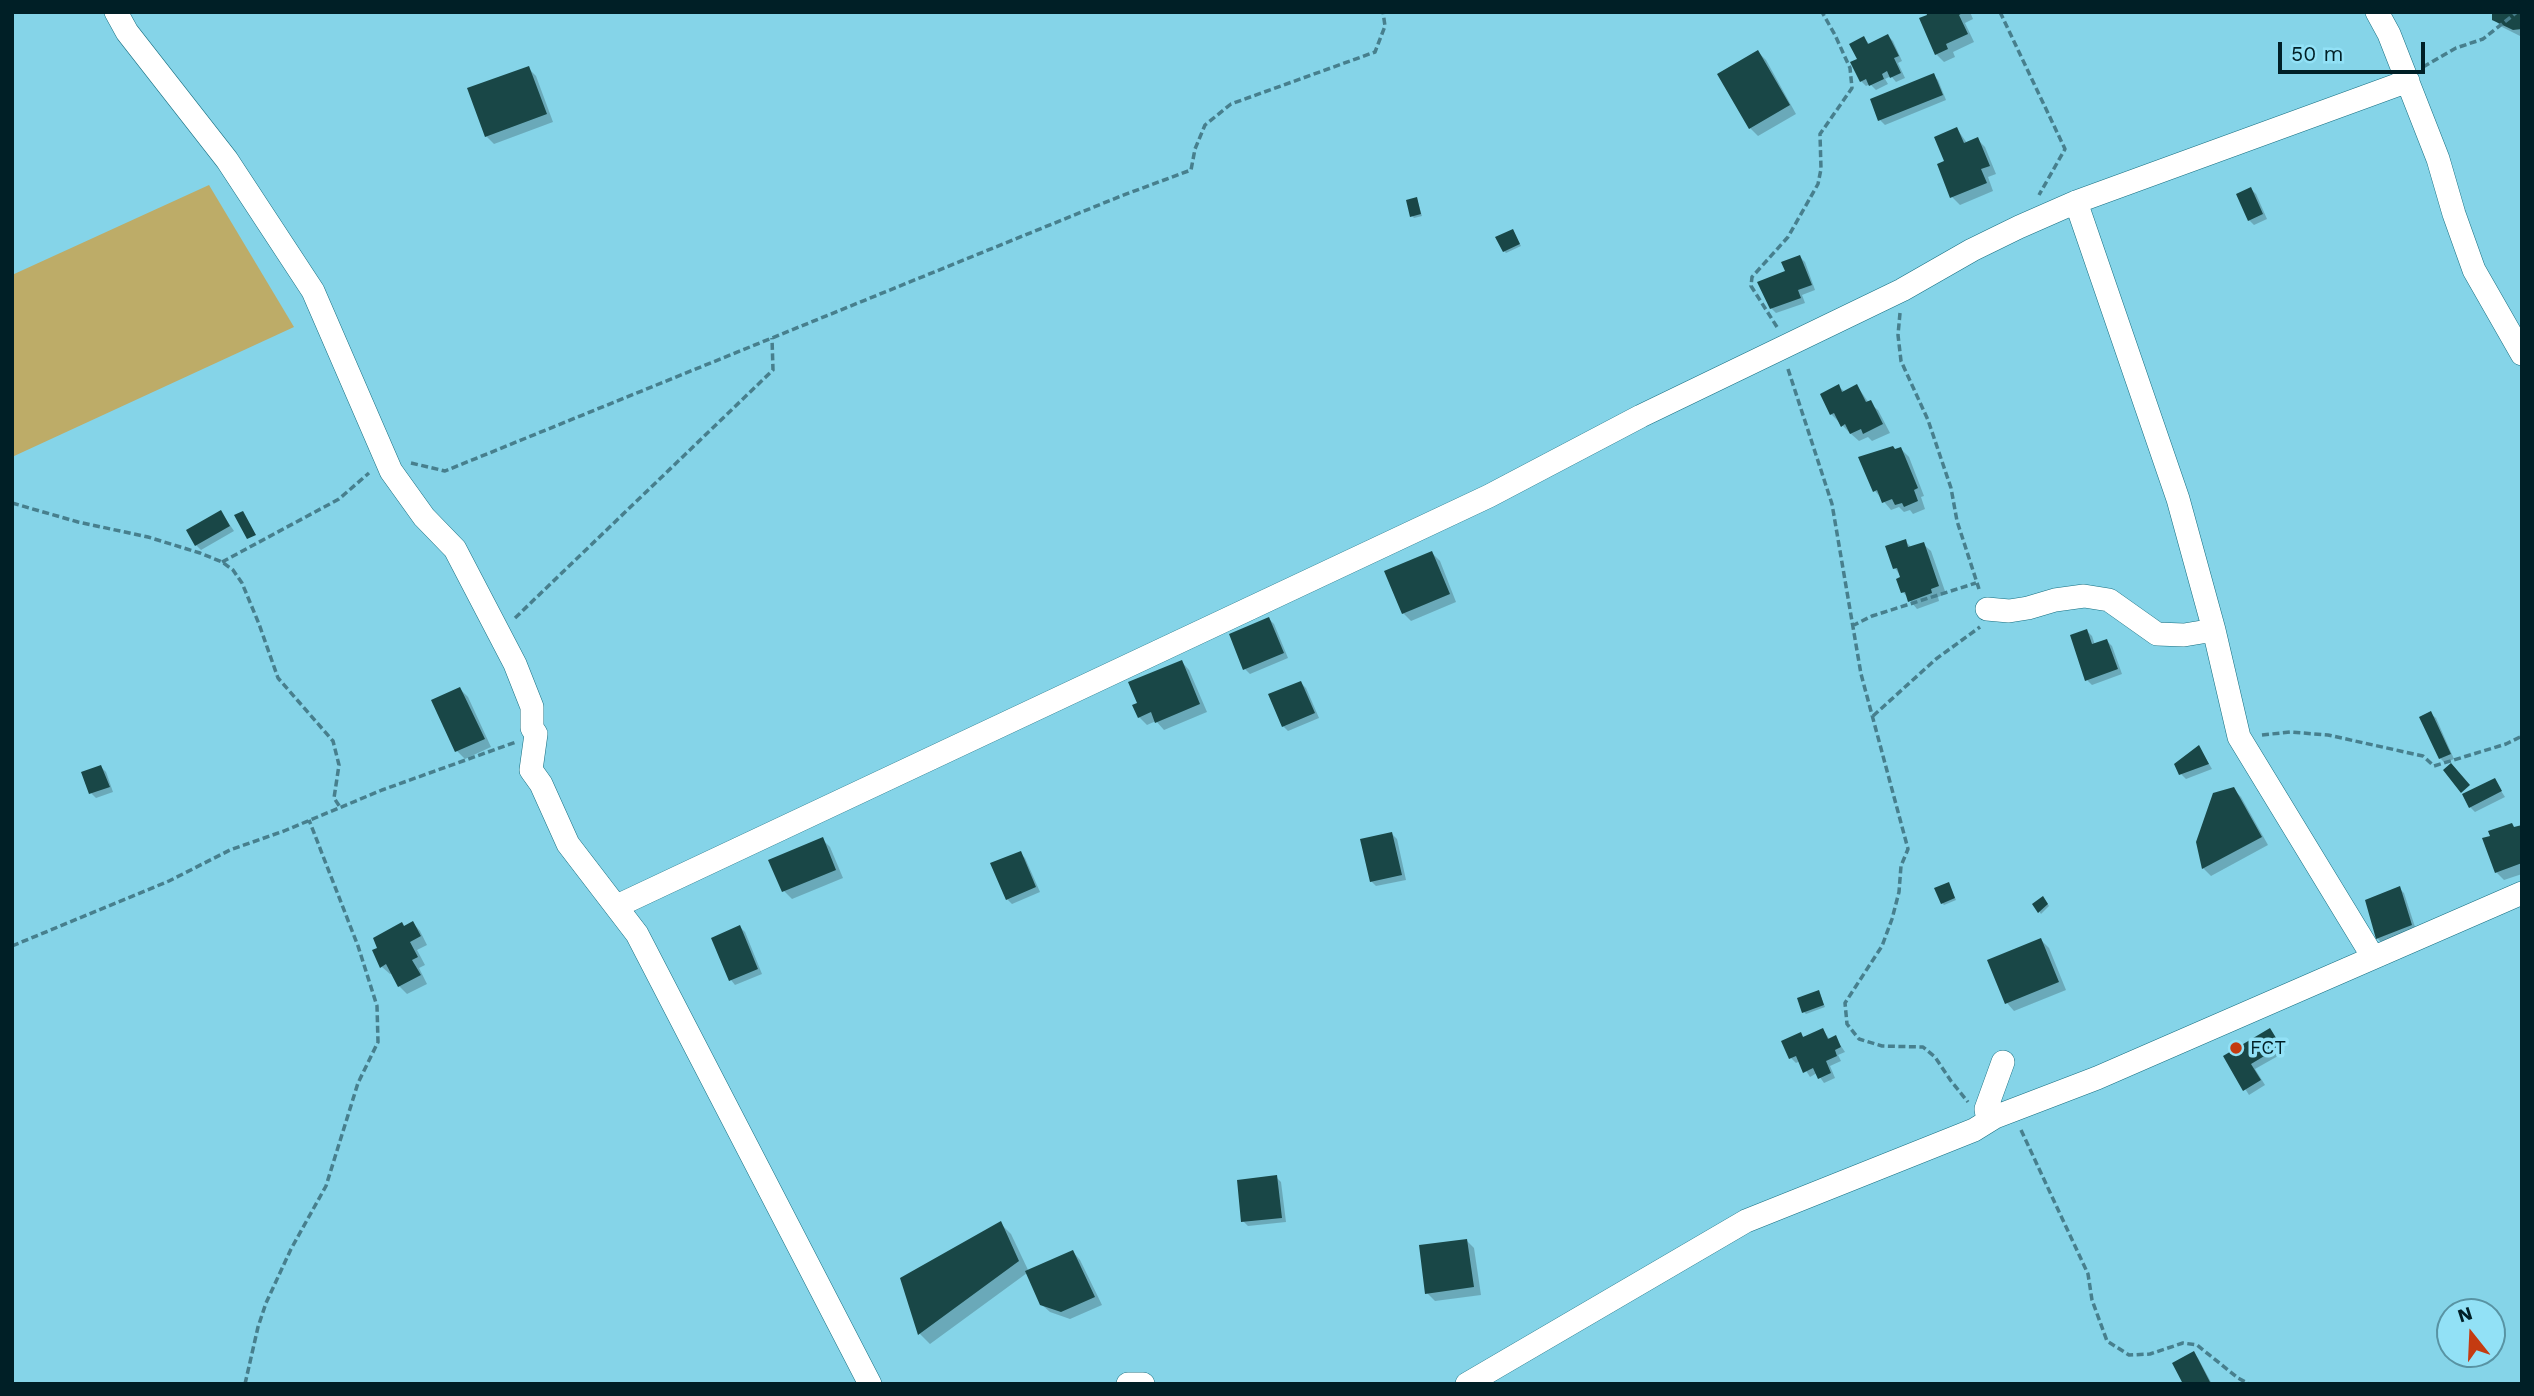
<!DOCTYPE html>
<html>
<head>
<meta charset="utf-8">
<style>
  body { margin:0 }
  #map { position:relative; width:2534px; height:1396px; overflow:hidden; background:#85d4e8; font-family:"Work Sans",sans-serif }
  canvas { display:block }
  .frame { position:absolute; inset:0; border:14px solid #001f26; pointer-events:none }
  .north { position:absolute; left:2436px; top:1298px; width:70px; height:70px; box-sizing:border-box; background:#92e1f6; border:2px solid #5893a3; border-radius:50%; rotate:342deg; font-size:19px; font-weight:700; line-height:28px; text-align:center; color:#001f26 }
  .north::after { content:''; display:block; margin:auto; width:24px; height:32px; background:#c43b11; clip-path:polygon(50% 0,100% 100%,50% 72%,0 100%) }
  .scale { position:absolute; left:2278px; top:42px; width:147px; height:32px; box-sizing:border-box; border:4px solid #001f26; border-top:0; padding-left:9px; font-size:21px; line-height:24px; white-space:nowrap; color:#001f26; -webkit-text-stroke:5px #92e1f6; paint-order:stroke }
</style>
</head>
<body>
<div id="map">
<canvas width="2534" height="1396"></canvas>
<div class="frame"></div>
<div class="north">N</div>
<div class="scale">50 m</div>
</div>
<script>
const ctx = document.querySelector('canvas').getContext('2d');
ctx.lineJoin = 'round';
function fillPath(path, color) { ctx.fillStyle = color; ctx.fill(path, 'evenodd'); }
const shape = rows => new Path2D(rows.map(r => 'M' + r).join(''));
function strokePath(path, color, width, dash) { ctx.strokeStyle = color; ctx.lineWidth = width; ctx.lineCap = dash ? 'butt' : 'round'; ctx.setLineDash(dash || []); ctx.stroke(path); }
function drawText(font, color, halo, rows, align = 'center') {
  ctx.font = font + ' "Work Sans",sans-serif'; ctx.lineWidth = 7; ctx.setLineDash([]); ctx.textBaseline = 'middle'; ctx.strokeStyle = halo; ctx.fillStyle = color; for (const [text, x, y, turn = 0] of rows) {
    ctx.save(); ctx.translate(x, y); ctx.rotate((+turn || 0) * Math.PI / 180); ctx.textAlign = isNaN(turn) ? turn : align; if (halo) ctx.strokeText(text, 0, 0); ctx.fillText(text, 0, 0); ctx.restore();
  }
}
fillPath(shape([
  [209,185,294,327,12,457,12,275]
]), '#bdac68');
fillPath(shape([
  [1928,12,1970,12,1973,19,1965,23,1974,42,1953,52,1955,57,1944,62,1936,54],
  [2522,12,2522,37,2502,27,2494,19],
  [1888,36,1893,41,1902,61,1898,63,1905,78,1896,82,1891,76,1885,79,1888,84,1876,90,1870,84,1866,86,1861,81,1859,60,1864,38,1870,45],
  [1758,52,1766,60,1796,114,1758,136,1750,128],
  [528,68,536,76,553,122,494,144,486,136],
  [1933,75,1938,80,1946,100,1885,125,1880,120],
  [1957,129,1967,143,1977,139,1985,147,1996,174,1988,177,1993,191,1960,205,1952,197,1947,162],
  [2251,189,2256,194,2267,219,2254,225,2249,220],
  [1417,199,1422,216,1414,218,1412,216],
  [1514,233,1521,246,1506,253,1504,251],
  [1800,257,1805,262,1815,290,1802,295,1805,303,1776,313,1771,308,1787,272],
  [1838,386,1845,392,1857,386,1869,403,1878,410,1890,433,1872,441,1868,437,1859,441,1850,433,1831,414],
  [1901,449,1909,457,1924,496,1921,497,1925,509,1913,514,1910,510,1904,512,1899,507,1891,510,1875,491,1896,451],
  [221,512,234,531,201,550,196,545],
  [1905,541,1912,548,1923,544,1931,551,1946,594,1938,597,1939,601,1917,609,1903,592,1902,578,1895,568],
  [1432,553,1440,561,1456,602,1411,621,1403,613],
  [1269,619,1274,624,1288,658,1250,674,1245,669],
  [2087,631,2092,636,2095,645,2107,641,2112,646,2122,674,2092,685,2087,680],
  [1182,662,1189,670,1207,712,1164,730,1156,721,1147,725,1139,717],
  [1301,683,1306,688,1319,718,1288,731,1283,726],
  [460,689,468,697,491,747,465,759,457,751,433,701],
  [2431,714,2436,718,2454,759,2445,763,2440,758],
  [2199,747,2212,769,2186,779,2181,774],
  [101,767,106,772,113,792,96,798,91,793],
  [2494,780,2505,797,2475,812,2470,807],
  [2233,789,2241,797,2268,845,2211,876,2203,868],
  [2522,826,2522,874,2504,880,2496,872,2516,829],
  [1392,834,1397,839,1406,880,1376,886,1371,881],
  [822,839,830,847,843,878,792,899,784,891],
  [1020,853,1025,858,1040,892,1012,904,1007,899],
  [1950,886,1956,900,1944,905,1942,903],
  [2399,888,2404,893,2416,930,2382,943,2377,938],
  [2045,900,2049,906,2041,914,2034,904],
  [413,923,420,931,427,945,417,950,425,965,419,968,427,984,407,994,399,986,392,973,390,974,382,967,404,927],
  [740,927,745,932,762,974,735,985,731,980],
  [2041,940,2049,948,2066,990,2014,1011,2007,1003],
  [1820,994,1825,1007,1806,1014,1804,1012],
  [1823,1030,1830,1040,1835,1037,1845,1052,1838,1055,1841,1061,1830,1066,1835,1078,1824,1083,1817,1073,1810,1077,1800,1061,1796,1063,1791,1058,1801,1035,1805,1038],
  [2270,1030,2285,1052,2255,1069,2265,1085,2249,1095,2225,1057],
  [1276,1177,1281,1182,1286,1222,1248,1226,1243,1221],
  [1001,1224,1011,1234,1029,1272,1073,1252,1080,1260,1102,1305,1070,1319,1050,1312,1041,1304,1027,1273,930,1344,920,1334,902,1279],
  [1466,1240,1474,1248,1481,1295,1435,1301,1427,1293],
  [2193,1353,2198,1358,2212,1384,2185,1384]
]), '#0003');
fillPath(shape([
  [1926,12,1964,12,1959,15,1968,34,1946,44,1948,49,1935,55,1919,18,1927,15],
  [2492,12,2522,12,2522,29,2513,30,2492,20],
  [1888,34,1899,56,1894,58,1901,73,1890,78,1887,71,1882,74,1884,79,1869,86,1866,79,1860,82,1850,62,1857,59,1849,44,1864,36,1868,44],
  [1758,50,1790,105,1749,129,1717,74],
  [529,66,547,114,485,137,467,88],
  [1934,73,1943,95,1878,121,1870,99],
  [1957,127,1964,143,1978,137,1990,166,1981,169,1987,183,1950,198,1937,164,1944,161,1934,137],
  [2251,187,2263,214,2248,221,2236,194],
  [1417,197,1421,214,1410,217,1406,200],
  [1513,229,1520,244,1503,252,1495,237],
  [1800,255,1812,285,1798,290,1801,298,1770,309,1757,282,1785,271,1781,262],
  [1839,384,1842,392,1857,384,1866,402,1871,400,1883,424,1863,434,1861,429,1850,434,1845,424,1841,427,1834,413,1830,415,1820,394],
  [1893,446,1895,449,1901,447,1918,488,1914,490,1918,501,1904,507,1902,503,1895,505,1892,499,1882,503,1877,490,1873,492,1858,457],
  [221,510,230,526,195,546,186,530],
  [243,511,256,535,247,539,234,515],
  [1906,539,1908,547,1924,542,1939,586,1931,589,1932,593,1908,602,1905,592,1901,593,1896,579,1900,577,1897,568,1893,569,1885,546],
  [1432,551,1450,594,1402,614,1384,571],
  [1269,617,1284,653,1243,670,1229,634],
  [2087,629,2092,644,2107,639,2118,669,2085,681,2070,635],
  [1182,660,1200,704,1155,723,1151,712,1138,718,1132,705,1137,703,1128,682],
  [1301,681,1315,713,1282,727,1268,694],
  [460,687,485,739,455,752,431,700],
  [2431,711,2451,754,2439,759,2419,717],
  [2199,745,2209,764,2179,775,2174,764],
  [2451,763,2470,785,2461,793,2443,770],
  [101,765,110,787,89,794,81,772],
  [2495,778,2502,791,2469,808,2462,794],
  [2234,787,2262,837,2202,869,2196,842,2213,793],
  [2512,823,2514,827,2522,825,2522,863,2495,873,2482,838,2490,836,2488,831],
  [1392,832,1402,875,1370,882,1360,839],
  [823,837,836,870,782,892,768,860],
  [1021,851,1036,887,1006,900,990,863],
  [1949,882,1955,898,1941,904,1934,888],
  [2400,886,2412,925,2376,939,2365,900],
  [2043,896,2048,904,2038,913,2032,904],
  [413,921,421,936,410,942,418,957,412,960,421,975,398,987,386,964,380,968,372,950,377,948,373,938,402,922,404,926],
  [740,925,758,969,729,981,711,938],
  [2041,938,2059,982,2005,1004,1987,960],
  [1819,990,1824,1005,1802,1013,1797,998],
  [1823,1028,1828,1039,1836,1035,1841,1047,1835,1050,1837,1056,1826,1061,1831,1073,1818,1079,1813,1068,1803,1073,1796,1056,1789,1059,1781,1041,1801,1032,1803,1037],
  [2270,1028,2281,1046,2251,1064,2261,1080,2243,1091,2223,1056],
  [1277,1175,1282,1218,1241,1222,1237,1180],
  [1001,1221,1019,1261,918,1335,900,1278],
  [1467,1239,1474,1287,1425,1294,1419,1245],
  [1073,1250,1095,1297,1061,1312,1040,1305,1025,1271],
  [2194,1351,2211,1384,2183,1384,2172,1363]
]), '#194747');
const minor = shape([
  [116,12,127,32,227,160,313,291,391,471,424,517,455,549,515,664,532,707,532,728,536,734,531,770,541,784,568,844,637,934,870,1384],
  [2377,12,2389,34,2438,159,2454,214,2474,270,2522,354],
  [2076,202,2178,499,2214,630,2239,737,2373,957],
  [1987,609,2009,611,2028,608,2055,600,2084,596,2109,600,2157,634,2184,635,2214,630],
  [617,906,1489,496,1641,416,1902,290,1972,250,2019,227,2076,202,2408,81],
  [1988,1121,1986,1109,2003,1062],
  [1128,1384,1143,1384],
  [1467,1384,1746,1221,1974,1130,1995,1117,2097,1078,2522,893]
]);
strokePath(minor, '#156e80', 24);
strokePath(shape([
  [2000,12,2065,149,2039,195],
  [2423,67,2456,48,2483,39,2517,12],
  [1900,313,1898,335,1901,361,1928,420,1951,488,1957,521,1979,589],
  [1777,327,1751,286,1752,277,1788,237,1818,184,1821,169,1820,134,1852,88,1850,68,1835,35,1822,12],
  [1788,369,1832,504,1861,674,1908,849,1901,866,1899,892,1892,919,1882,946,1845,1003,1847,1024,1859,1039,1882,1046,1923,1047,1935,1057,1951,1081,1968,1102],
  [411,463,445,471,1121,196,1191,170,1195,149,1205,125,1231,104,1375,52,1385,26,1383,12],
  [12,503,78,522,148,537,200,553,222,562,233,570,242,583,259,624,278,678,333,741,339,765,334,798,340,807],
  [222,562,339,499,369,473],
  [515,618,773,370,772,338],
  [1852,626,1872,616,1976,583],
  [1873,716,1936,659,1980,627],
  [2262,735,2290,732,2328,735,2423,756,2434,766,2506,744,2522,736],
  [12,946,169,881,230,850,284,831,382,790,516,742],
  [2021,1130,2088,1274,2092,1300,2107,1341,2129,1355,2150,1354,2183,1343,2197,1345,2238,1378,2249,1384],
  [245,1384,258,1327,266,1303,291,1249,326,1186,358,1083,378,1042,377,1006,358,946,309,820]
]), '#477f8d', 3.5, [7, 3.5]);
strokePath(minor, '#fff', 23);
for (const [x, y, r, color] of [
  [2236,1048,7,"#c43b11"]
]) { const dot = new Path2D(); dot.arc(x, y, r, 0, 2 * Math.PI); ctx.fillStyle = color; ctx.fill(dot); strokePath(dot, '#92e1f6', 2.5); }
drawText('19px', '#001f26', '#92e1f6', [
  ["FCT",2250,1048]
], 'left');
</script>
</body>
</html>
